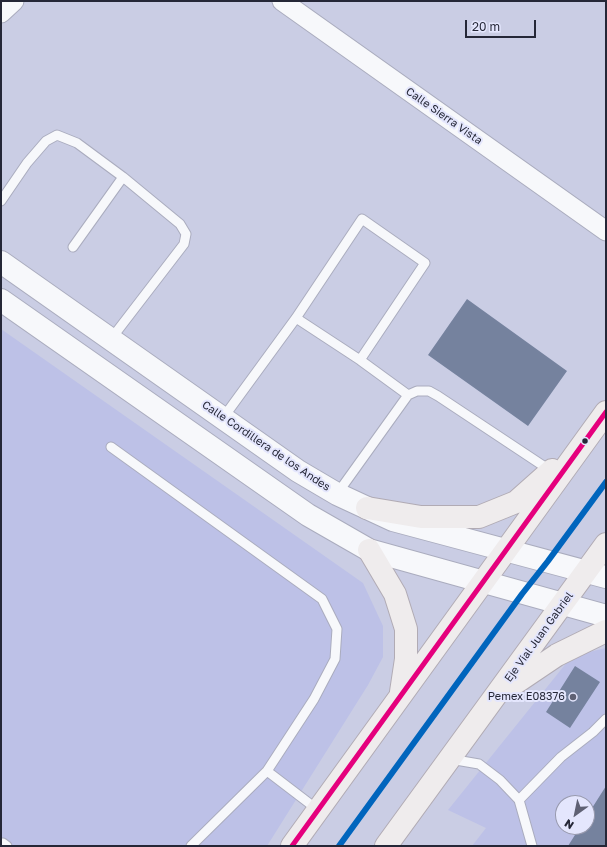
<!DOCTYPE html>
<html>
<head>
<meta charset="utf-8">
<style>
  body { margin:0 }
  #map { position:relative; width:607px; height:847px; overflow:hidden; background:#cacde4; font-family:"Golos Text",sans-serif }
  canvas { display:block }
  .frame { position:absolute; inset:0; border:2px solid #252737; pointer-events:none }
  .north { position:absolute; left:555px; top:795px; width:40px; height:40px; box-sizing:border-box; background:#e4e6fd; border:1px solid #989aae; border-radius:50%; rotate:213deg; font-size:11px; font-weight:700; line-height:16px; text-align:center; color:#252737 }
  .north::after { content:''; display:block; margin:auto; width:14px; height:18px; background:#5f6174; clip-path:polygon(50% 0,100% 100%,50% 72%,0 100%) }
  .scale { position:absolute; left:465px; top:20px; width:71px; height:18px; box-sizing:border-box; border:2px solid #252737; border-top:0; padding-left:5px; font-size:12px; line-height:14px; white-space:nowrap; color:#252737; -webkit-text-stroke:3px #e4e6fd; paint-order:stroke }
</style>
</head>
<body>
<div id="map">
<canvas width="607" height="847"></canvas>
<div class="frame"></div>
<div class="north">N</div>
<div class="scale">20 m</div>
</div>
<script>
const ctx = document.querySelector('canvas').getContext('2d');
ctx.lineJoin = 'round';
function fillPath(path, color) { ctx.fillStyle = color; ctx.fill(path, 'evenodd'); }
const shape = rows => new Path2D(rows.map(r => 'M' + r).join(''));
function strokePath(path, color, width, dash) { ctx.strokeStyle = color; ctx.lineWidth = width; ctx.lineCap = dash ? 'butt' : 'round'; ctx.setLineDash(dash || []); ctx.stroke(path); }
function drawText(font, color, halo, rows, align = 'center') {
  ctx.font = font + ' "Golos Text",sans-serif'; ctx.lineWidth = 4; ctx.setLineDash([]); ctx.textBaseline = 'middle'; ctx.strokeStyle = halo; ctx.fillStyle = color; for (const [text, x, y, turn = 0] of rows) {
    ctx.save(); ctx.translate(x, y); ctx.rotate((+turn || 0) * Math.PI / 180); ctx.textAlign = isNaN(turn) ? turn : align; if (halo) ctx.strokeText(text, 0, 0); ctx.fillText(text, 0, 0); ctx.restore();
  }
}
fillPath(shape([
  [1,329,363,583,383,626,383,657,368,685,267,846,1,846],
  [606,648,606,846,472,846,486,828,448,810,572,656],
  [563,803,587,803,587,827,563,827]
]), '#bdc1e7');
fillPath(shape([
  [467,299,567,371,528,426,428,355],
  [575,666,600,682,570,728,546,712],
  [606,786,606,846,568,846,580,827,587,827,587,816]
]), '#75829e');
const service = shape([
  [1,201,27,163,46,141,57,135,77,143,123,177,180,224,186,234,184,244,111,339],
  [73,247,123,177],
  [296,318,360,360,408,395],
  [223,418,296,318,362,219,425,263,360,360],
  [111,447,322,599,337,629,335,659,314,699,267,771,191,846],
  [337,494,408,395,417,391,429,391,438,396,551,471],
  [450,759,479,764,500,780,519,800,561,757,593,732,606,719],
  [267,771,318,810],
  [519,800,532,846],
  [3,843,7,846]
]);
const minor = shape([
  [282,1,606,231],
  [1,13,14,1]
]);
const secondary = shape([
  [1,262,298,471,337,494,393,520,606,577],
  [1,300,308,515,369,550,606,616]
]);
const primary = shape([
  [367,508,421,517,479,517,516,502,552,470],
  [369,550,395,594,406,629,406,659,401,692],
  [511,686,557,655,606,631],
  [292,846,606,412],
  [386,846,606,544]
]);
strokePath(service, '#aaacbe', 11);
strokePath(minor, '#aaacbe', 21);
strokePath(secondary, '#aaacbe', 24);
strokePath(primary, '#b1abb4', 24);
strokePath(service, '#f7f8fb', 9);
strokePath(minor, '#f7f8fb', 19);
strokePath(secondary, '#f7f8fb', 22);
strokePath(primary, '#efeced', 22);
strokePath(shape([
  [292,846,606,412]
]), '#e5007d', 5);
strokePath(shape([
  [339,846,522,594,548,561,606,482]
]), '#0065bd', 6);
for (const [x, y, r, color] of [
  [585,441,3.5,"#252737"],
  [573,697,4,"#5f6174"]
]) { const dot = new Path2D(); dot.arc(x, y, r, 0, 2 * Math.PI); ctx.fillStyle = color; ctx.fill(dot); strokePath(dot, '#e4e6fd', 1.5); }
drawText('11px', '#252737', '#e4e6fd', [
  ["Calle Sierra Vista",444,116,35],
  ["Calle Cordillera de los Andes",266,446,34],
  ["Eje Vial Juan Gabriel",539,637,-54]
]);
drawText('11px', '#252737', '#e4e6fd', [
  ["Pemex E08376",565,697]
], 'right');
</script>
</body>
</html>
